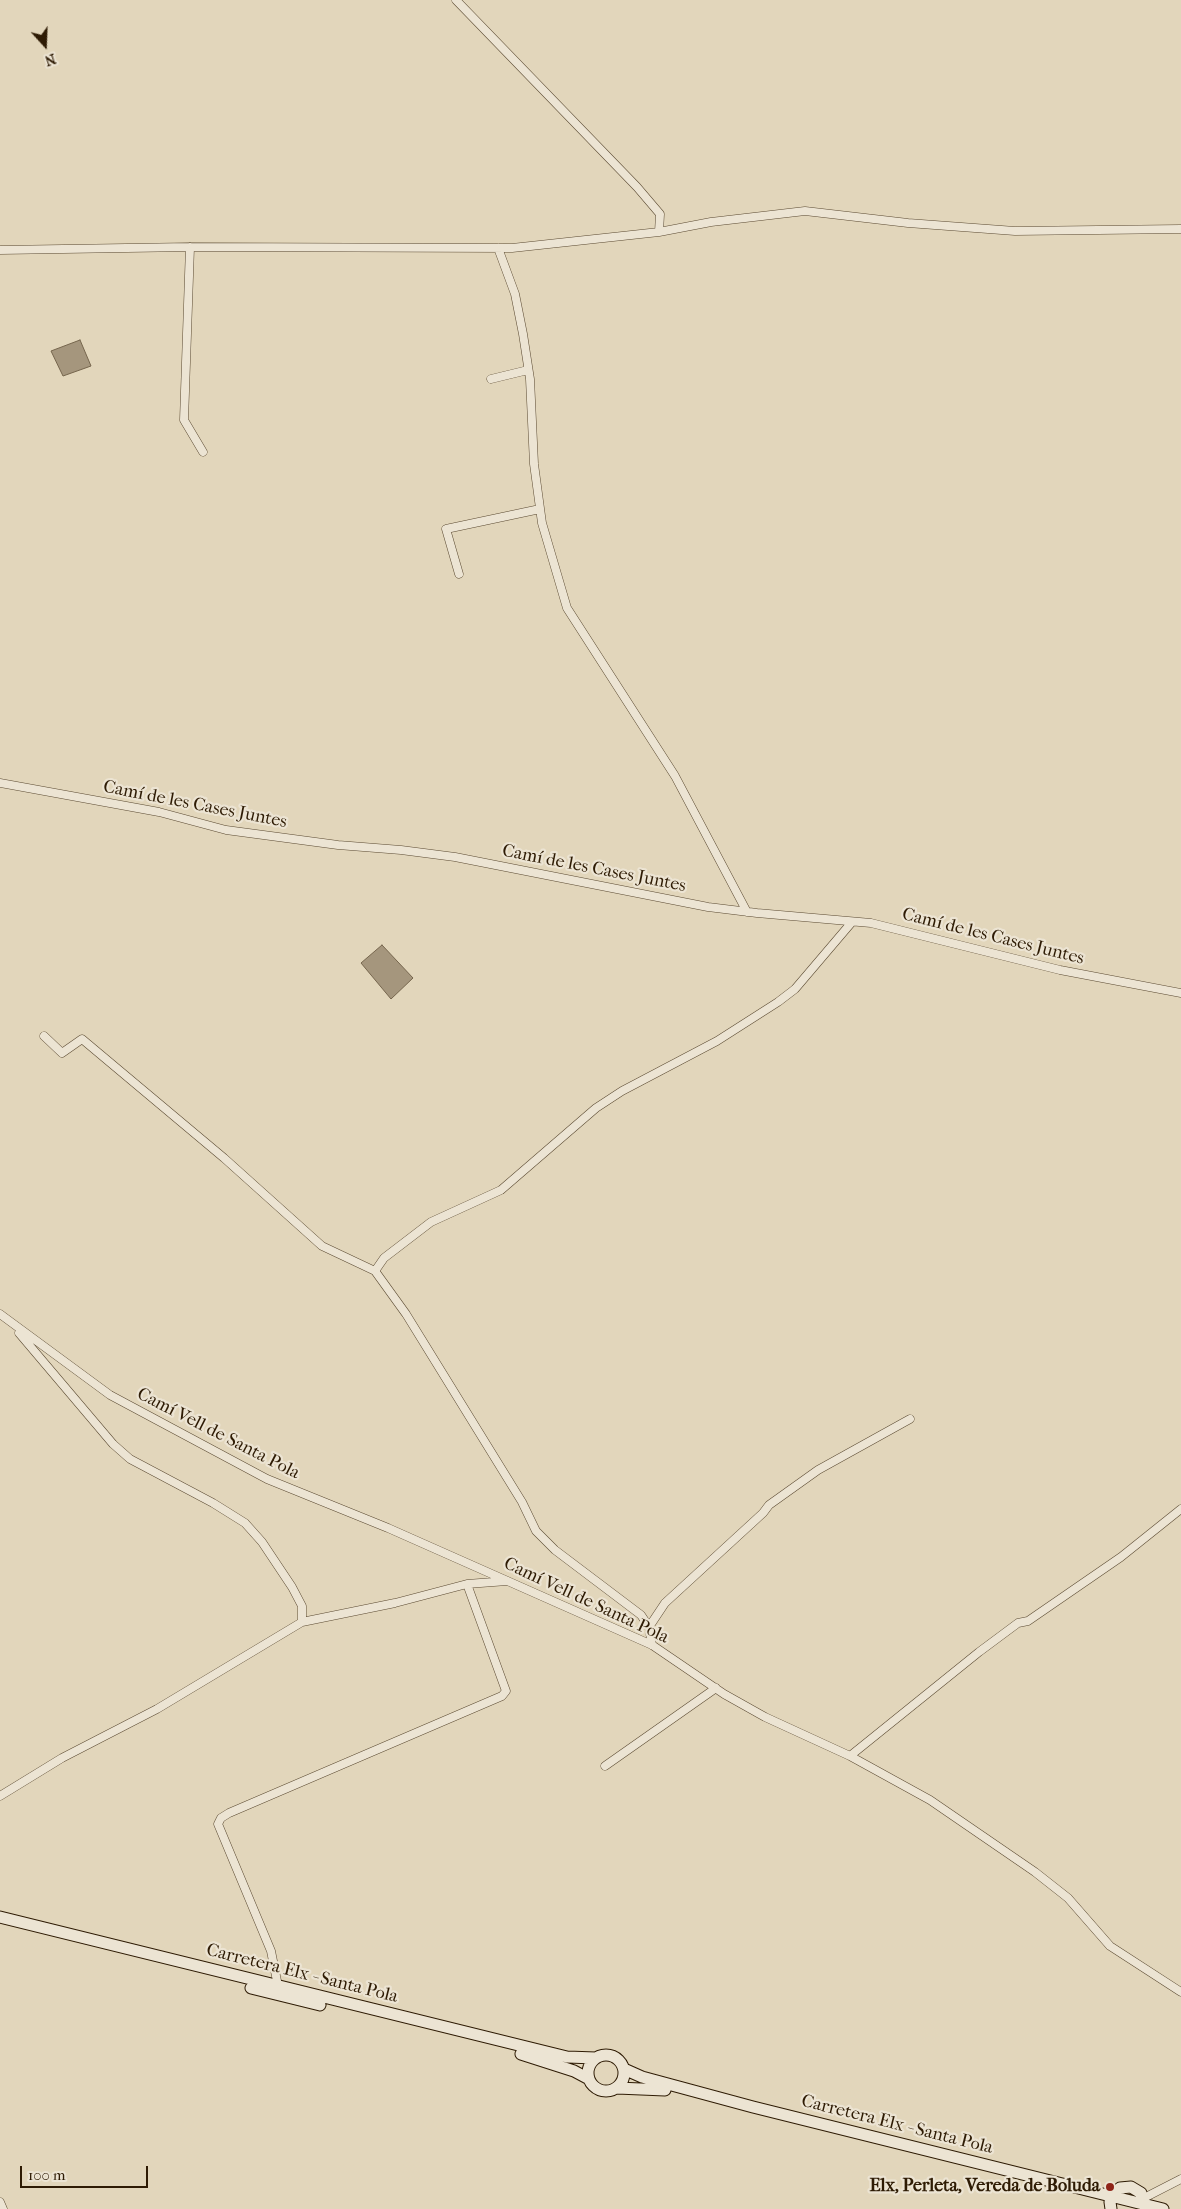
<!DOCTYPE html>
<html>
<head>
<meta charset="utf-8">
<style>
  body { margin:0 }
  #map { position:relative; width:1181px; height:2209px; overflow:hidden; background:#e2d6bb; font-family:"IM FELL French Canon",serif }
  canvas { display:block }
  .north { position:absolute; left:20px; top:20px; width:50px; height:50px; -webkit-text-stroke:4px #ece4d3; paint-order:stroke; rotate:160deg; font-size:14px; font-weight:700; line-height:20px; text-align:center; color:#2e1b04 }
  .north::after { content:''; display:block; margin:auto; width:18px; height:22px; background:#2e1b04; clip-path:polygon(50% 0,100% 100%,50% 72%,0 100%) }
  .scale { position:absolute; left:20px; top:2166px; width:128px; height:22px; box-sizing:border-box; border:2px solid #2e1b04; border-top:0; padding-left:6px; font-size:15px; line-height:18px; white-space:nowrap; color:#2e1b04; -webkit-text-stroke:4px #ece4d3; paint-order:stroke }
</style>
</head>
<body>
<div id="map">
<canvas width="1181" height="2209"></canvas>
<div class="north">N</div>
<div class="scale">100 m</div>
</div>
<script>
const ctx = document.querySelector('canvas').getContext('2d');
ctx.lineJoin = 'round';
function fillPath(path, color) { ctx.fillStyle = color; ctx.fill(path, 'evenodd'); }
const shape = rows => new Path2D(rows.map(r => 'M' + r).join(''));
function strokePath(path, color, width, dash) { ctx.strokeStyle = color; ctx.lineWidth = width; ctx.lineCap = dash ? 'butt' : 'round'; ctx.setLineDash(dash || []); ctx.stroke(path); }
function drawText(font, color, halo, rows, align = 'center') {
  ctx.font = font + ' "IM FELL French Canon",serif'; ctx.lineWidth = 4.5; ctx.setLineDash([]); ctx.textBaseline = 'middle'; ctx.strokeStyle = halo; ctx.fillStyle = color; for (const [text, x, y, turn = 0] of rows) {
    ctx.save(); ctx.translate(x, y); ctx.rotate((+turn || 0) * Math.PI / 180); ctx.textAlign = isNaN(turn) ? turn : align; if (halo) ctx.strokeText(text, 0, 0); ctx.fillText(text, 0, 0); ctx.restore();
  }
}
const water = shape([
  [80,340,91,366,63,376,51,351,80,340],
  [382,945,413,978,391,999,361,963,382,945]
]);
fillPath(water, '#a5967d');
strokePath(water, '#75654d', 1);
const minor = shape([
  [456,0,637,187,660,214,659,232],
  [190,247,184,420,203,452],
  [498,248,515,294,523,334,530,379,534,464,542,523,567,608,675,776,747,912],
  [0,250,190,247,512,248,659,232,711,222,805,211,908,223,1015,231,1181,229],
  [491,379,528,370],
  [459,574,446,529,540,509],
  [0,783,159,812,226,830,338,845,401,850,455,857,708,907,757,913,871,923,1060,970,1181,993],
  [44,1036,62,1053,82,1039,224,1158,322,1246,375,1271,406,1314,522,1502,536,1531,555,1550,641,1615,649,1627,652,1645],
  [375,1271,384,1258,431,1222,501,1190,596,1108,622,1091,717,1041,778,1002,795,989,852,922],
  [0,1314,110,1395,267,1479,388,1528,652,1645,724,1694,765,1717,850,1756,930,1800,1035,1872,1068,1898,1110,1946,1181,1992],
  [19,1333,113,1444,130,1459,213,1503,245,1523,262,1542,292,1587,302,1606,302,1622],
  [649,1627,665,1603,763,1513,769,1505,818,1470,910,1419],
  [850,1756,979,1652,1018,1623,1028,1621,1121,1557,1181,1509],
  [605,1766,716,1688],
  [0,1796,62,1758,157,1709,302,1622,395,1603,467,1584,507,1581],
  [278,1986,271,1951,218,1824,221,1818,229,1813,502,1696,506,1691,467,1584],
  [1144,2198,1181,2179],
  [0,2202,3,2209]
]);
const secondary = shape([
  [0,1917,567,2057,596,2058],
  [251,1988,320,2005],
  [521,2054,574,2071,589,2079],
  '588 2073a18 18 0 1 1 36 0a18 18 0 1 1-36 0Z',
  [624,2069,642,2077,753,2107,1163,2209],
  [617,2088,665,2090],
  [1112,2196,1120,2188,1131,2187,1141,2193,1145,2205],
  [1110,2202,1111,2209]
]);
strokePath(minor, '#5b4a32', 9);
strokePath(secondary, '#2e1b04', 13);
strokePath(minor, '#ece4d3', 8);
strokePath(secondary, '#ece4d3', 11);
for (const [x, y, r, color] of [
  [1110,2187,5,"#8f2418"]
]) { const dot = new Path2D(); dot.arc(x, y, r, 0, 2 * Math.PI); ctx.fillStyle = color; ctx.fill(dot); strokePath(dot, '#ece4d3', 2); }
drawText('18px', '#2e1b04', '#ece4d3', [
  ["Camí de les Cases Juntes",195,805,11],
  ["Camí de les Cases Juntes",594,869,11],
  ["Camí de les Cases Juntes",993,937,14],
  ["Camí Vell de Santa Pola",218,1434,27],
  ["Camí Vell de Santa Pola",586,1601,25],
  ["Carretera Elx - Santa Pola",302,1974,14],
  ["Carretera Elx - Santa Pola",897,2125,14]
]);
drawText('bold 18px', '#2e1b04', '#ece4d3', [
  ["Elx, Perleta, Vereda de Boluda",1100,2187]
], 'right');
</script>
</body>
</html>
